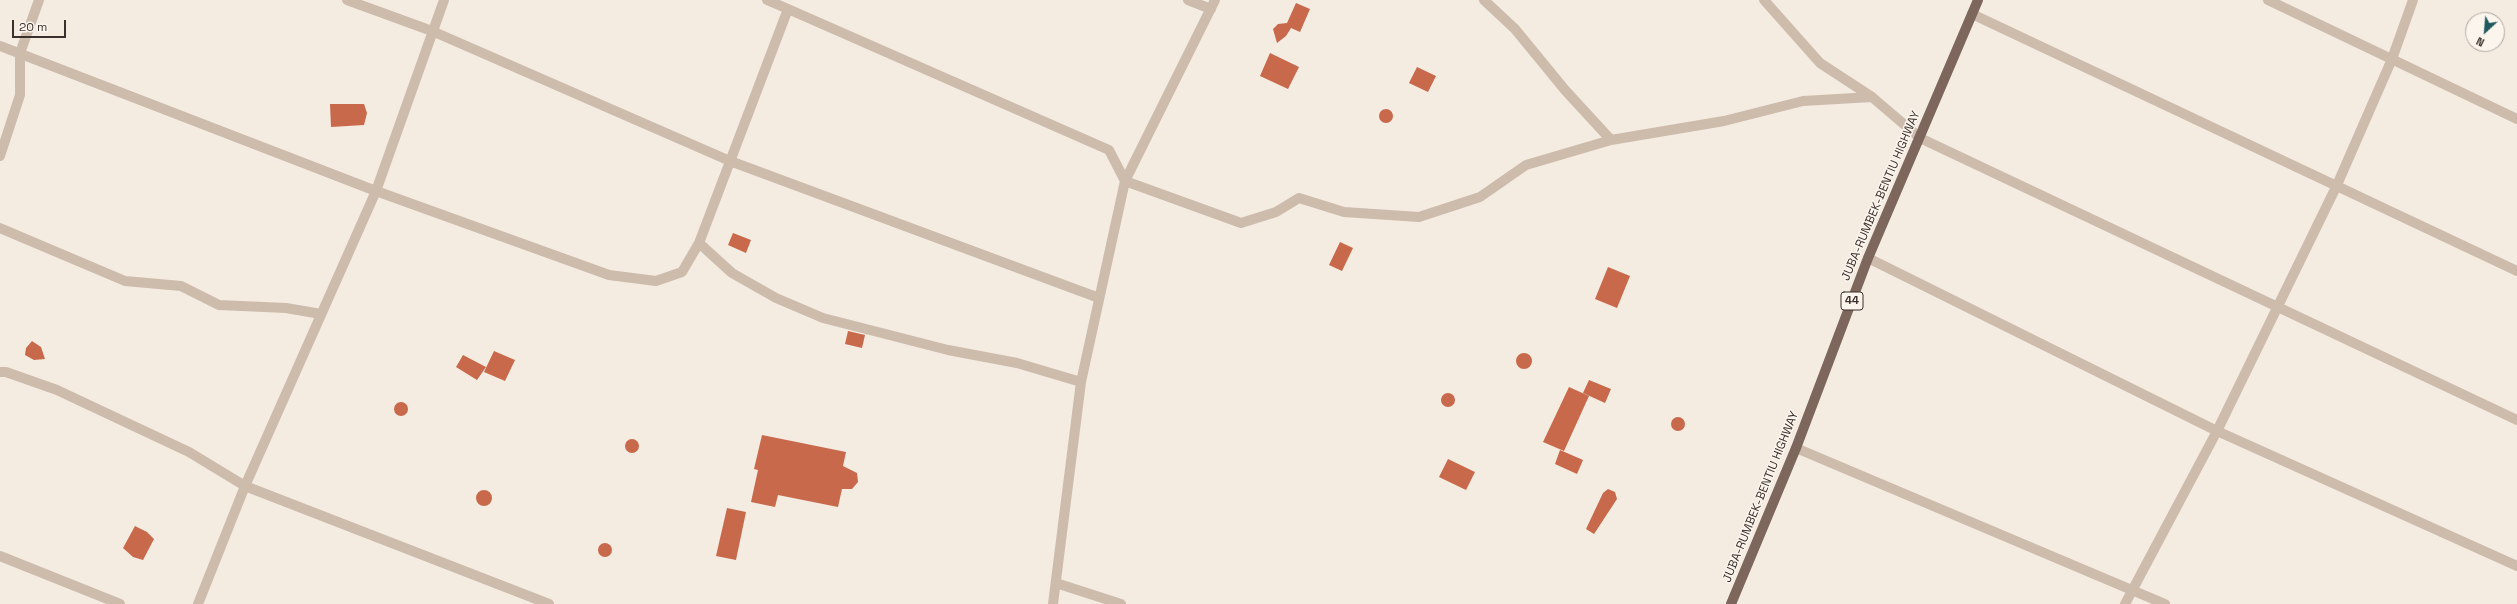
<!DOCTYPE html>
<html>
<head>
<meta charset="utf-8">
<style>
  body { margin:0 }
  #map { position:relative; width:2517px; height:604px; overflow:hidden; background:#f4ebe1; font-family:"Space Grotesk",sans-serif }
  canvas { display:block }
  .north { position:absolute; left:2465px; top:12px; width:40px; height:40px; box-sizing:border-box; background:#fbf5ee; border:1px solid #aea6a0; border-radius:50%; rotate:206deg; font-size:11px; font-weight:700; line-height:16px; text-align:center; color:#3b302b }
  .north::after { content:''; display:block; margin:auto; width:14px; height:18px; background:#1f5a5e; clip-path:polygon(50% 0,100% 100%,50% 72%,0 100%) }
  .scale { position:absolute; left:12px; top:20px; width:54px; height:18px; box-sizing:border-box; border:2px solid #3b302b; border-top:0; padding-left:5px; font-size:12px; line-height:14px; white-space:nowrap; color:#3b302b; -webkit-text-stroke:3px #fbf5ee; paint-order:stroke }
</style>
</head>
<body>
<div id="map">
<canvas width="2517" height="604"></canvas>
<div class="north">N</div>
<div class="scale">20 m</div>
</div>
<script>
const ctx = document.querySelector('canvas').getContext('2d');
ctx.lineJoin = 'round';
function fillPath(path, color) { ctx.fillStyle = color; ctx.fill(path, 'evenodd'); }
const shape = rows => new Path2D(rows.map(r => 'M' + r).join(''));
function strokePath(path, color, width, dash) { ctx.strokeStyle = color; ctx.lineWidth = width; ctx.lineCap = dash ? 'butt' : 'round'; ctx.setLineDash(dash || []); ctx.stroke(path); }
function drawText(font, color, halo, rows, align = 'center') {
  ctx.font = font + ' "Space Grotesk",sans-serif'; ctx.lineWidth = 3; ctx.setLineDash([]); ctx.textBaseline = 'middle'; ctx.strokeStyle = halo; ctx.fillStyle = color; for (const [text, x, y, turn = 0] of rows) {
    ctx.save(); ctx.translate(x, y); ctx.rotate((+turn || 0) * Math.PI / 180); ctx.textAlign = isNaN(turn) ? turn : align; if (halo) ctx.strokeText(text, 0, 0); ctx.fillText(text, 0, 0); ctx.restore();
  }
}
fillPath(shape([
  [1296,3,1310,9,1300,32,1291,28,1286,36,1277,43,1273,29,1278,24,1287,23],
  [1270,53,1299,67,1288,89,1260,76],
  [1417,67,1436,76,1428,92,1409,83],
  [330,104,364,104,367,113,364,125,331,127],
  '1379 116a7 7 0 1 1 14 0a7 7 0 1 1-14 0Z',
  [733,233,751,240,746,253,728,245],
  [1340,242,1353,248,1342,271,1329,265],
  [1608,267,1630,276,1617,308,1595,299],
  [848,331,865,335,862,348,845,344],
  [32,341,41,347,45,359,34,360,25,355,26,348],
  [494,351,515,360,505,381,484,372],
  '1516 361a8 8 0 1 1 16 0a8 8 0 1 1-16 0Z',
  [463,355,486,367,477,380,456,367],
  [1589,380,1611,389,1605,403,1583,393],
  [1569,387,1589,396,1564,451,1543,442],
  '1441 400a7 7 0 1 1 14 0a7 7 0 1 1-14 0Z',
  '394 409a7 7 0 1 1 14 0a7 7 0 1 1-14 0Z',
  '1671 424a7 7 0 1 1 14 0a7 7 0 1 1-14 0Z',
  [762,435,846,452,843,466,857,473,858,482,852,489,842,489,838,507,778,495,775,507,751,502,758,470,754,469],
  '625 446a7 7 0 1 1 14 0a7 7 0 1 1-14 0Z',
  [1560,450,1583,460,1577,474,1555,464],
  [1448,459,1475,472,1466,490,1439,477],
  [1608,489,1615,492,1617,499,1594,534,1586,529,1603,493],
  '476 498a8 8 0 1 1 16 0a8 8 0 1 1-16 0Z',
  [727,508,746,512,736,560,716,556],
  [135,526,147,532,154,539,143,560,133,557,123,548],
  '598 550a7 7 0 1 1 14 0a7 7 0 1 1-14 0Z'
]), '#c8694b');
strokePath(shape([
  [347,0,432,31,730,161,1099,298],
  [767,0,788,9],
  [1188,0,1211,9],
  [1484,0,1515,29,1565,90,1611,140],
  [1764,0,1820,63,1872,97],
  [2268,0,2517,119],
  [1972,14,2517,271],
  [0,46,376,191,609,275,656,281,682,272,699,243,788,9,1109,150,1125,181,1241,223,1276,212,1299,198,1344,212,1419,217,1480,197,1526,165,1611,140,1724,121,1803,101,1872,97,1920,138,2517,420],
  [0,156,20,95,20,53,39,0],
  [0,228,125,281,181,286,219,305,286,308,321,314],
  [699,243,732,273,776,298,823,318,948,350,1017,363,1081,382],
  [1868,258,2217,431,2517,566],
  [0,372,6,372,57,390,189,452,245,486,549,604],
  [1796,448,2165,604],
  [0,556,120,604],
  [1056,583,1121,604],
  [198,604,245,486,376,191,444,0],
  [1053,604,1081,382,1125,181,1215,0],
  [2125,604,2217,431,2337,185,2392,59,2413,0]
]), '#cdbbac', 10);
strokePath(shape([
  [1731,604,1796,448,1868,258,1978,0]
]), '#7d675c', 10);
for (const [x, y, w] of [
  [1852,301,22]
]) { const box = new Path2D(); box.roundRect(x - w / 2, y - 9, w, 18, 3); ctx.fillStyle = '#fbf5ee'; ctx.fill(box); strokePath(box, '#3b302b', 1); }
drawText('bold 11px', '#3b302b', null, [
  ["44",1852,301]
]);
drawText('12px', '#3b302b', '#fbf5ee', [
  ["JUBA-RUMBEK-BENTIU HIGHWAY",1881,196,-67],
  ["JUBA-RUMBEK-BENTIU HIGHWAY",1761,497,-68]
]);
</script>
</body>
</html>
